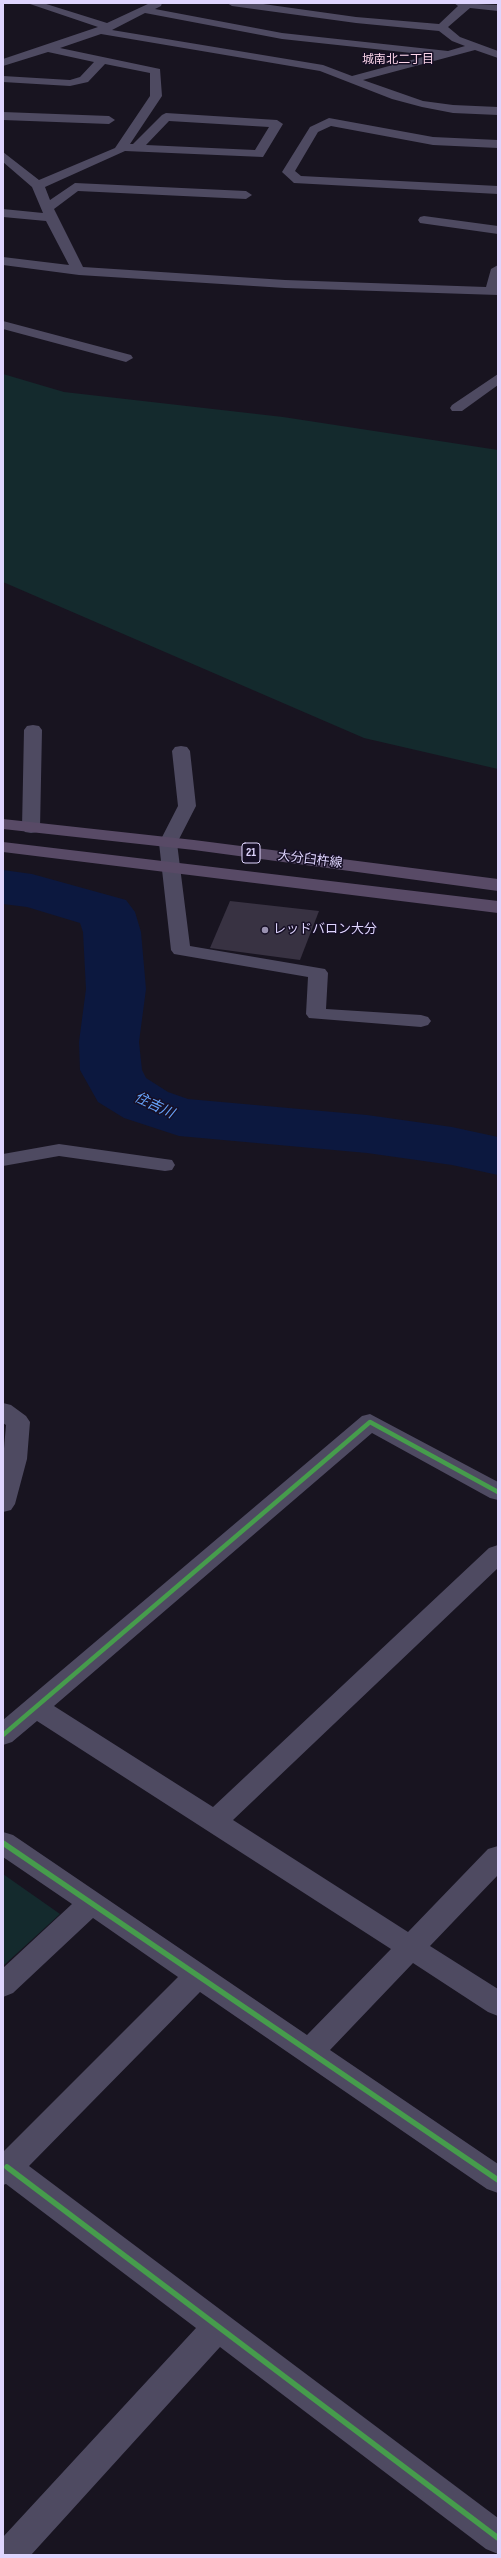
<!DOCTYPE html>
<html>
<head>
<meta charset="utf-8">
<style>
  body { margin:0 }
  #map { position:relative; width:501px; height:2558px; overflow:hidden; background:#181420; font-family:"Sofia Sans Condensed",sans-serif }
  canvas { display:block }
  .frame { position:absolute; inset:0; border:4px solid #dfd5fe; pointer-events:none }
</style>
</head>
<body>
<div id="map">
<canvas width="501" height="2558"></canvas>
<div class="frame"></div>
</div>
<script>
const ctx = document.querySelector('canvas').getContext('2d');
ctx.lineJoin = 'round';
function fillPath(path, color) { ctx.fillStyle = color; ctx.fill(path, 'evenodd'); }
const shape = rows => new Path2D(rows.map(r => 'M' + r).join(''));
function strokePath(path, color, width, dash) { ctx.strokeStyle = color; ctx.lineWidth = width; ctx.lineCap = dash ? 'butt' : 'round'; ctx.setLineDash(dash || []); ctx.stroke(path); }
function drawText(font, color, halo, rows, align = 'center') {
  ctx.font = font + ' "Sofia Sans Condensed","Noto Sans JP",sans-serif'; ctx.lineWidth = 3; ctx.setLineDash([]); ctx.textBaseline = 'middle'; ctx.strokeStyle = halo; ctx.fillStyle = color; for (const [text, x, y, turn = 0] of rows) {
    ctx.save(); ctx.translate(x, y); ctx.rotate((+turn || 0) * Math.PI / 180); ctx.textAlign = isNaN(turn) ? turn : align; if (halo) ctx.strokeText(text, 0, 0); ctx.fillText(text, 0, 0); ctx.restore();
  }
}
fillPath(shape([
  [3,374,64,392,283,417,498,450,498,769,364,738,3,582],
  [3,1874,60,1914,3,1966]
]), '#142a2d');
fillPath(shape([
  [3,870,32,874,126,900,135,912,141,932,146,989,139,1042,142,1070,146,1078,168,1092,188,1099,367,1115,452,1127,498,1137,498,1175,452,1165,367,1153,179,1136,124,1118,98,1102,80,1070,79,1042,86,989,83,932,80,923,27,907,3,904,3,870]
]), '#0c183f');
fillPath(shape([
  [230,901,319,911,300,960,210,948]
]), '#383242');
fillPath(shape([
  [27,3,43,3,107,23,150,3,162,3,161,6,155,9,282,33,448,51,465,46,452,41,439,31,356,23,232,6,227,3,256,3,356,17,439,24,458,6,454,3,498,5,498,11,470,8,448,27,460,37,498,51,498,58,475,50,363,80,423,101,453,105,498,107,498,115,453,113,422,107,392,99,320,71,101,34,60,48,160,69,162,96,130,144,133,144,162,115,166,113,277,120,283,124,263,157,125,151,45,187,50,200,75,183,246,191,252,195,246,199,78,191,54,209,83,267,285,280,486,287,491,269,498,265,498,295,285,288,79,275,3,265,3,257,69,265,46,221,3,217,3,209,43,213,32,187,3,162,3,152,39,180,115,148,150,96,150,73,105,64,88,82,70,86,3,82,3,76,70,80,80,77,94,62,48,52,3,66,3,59,98,27,27,3],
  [145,13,282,39,430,55,352,76,323,65,112,30,145,13],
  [169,121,269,127,255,150,146,145,169,121],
  [3,112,109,116,115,120,109,124,3,120,3,112],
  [329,118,433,137,498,140,498,148,433,145,331,126,318,132,295,171,301,176,498,186,498,194,294,183,282,172,310,127,329,118],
  [424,216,498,226,498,234,420,223,418,220,420,217,424,216],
  [3,321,131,355,133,358,126,362,3,329,3,321],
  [498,374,498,385,462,411,452,411,450,408,452,405,498,374],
  [33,725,39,726,42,730,40,828,37,832,31,833,25,832,22,828,24,730,27,726,33,725],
  [181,746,187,747,190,751,196,806,177,843,190,946,325,969,328,973,326,1009,421,1015,428,1017,431,1021,428,1025,421,1027,309,1018,306,1014,308,977,174,954,171,950,159,843,178,806,172,751,175,747,181,746],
  [59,1144,165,1159,172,1160,175,1165,172,1170,165,1171,59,1156,3,1166,3,1154,59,1144],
  [3,1403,11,1405,26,1416,30,1422,27,1459,15,1504,11,1510,3,1512,3,1460,6,1425,3,1423,3,1403],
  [370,1414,498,1482,498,1500,490,1498,372,1433,54,1706,213,1807,489,1548,498,1545,498,1568,233,1820,408,1932,488,1849,498,1846,498,1875,430,1946,498,1989,498,2016,488,2012,413,1963,330,2050,498,2164,498,2193,487,2189,200,1992,29,2166,498,2518,498,2554,486,2549,220,2347,31,2555,3,2555,3,2537,196,2328,6,2184,3,2185,3,2152,178,1977,93,1918,13,1993,3,1997,3,1968,72,1904,3,1857,3,1832,13,1835,307,2035,391,1949,37,1721,12,1742,3,1745,3,1720,362,1416,370,1414]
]), '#4e4a61');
fillPath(shape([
  [3,819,194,840,498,879,498,891,194,850,3,829,3,819],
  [3,842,498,901,498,913,3,852,3,842]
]), '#584a66');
strokePath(shape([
  [3,1735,370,1422,498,1492]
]), '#469c4c', 4.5);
strokePath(shape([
  [3,1843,498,2180],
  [7,2167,498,2538]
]), '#469c4c', 5.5);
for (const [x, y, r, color] of [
  [265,930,4,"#9991b0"]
]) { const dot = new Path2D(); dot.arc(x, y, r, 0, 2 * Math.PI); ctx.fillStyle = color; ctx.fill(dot); strokePath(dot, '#160f25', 1.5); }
drawText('12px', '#fed7eb', '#160f25', [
  ["城南北二丁目",398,60]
]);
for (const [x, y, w] of [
  [251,853,18]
]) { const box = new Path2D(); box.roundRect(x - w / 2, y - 10, w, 20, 3); ctx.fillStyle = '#160f25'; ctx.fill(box); strokePath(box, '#dfd5fe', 1); }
drawText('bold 12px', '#dfd5fe', null, [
  ["21",251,853]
]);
drawText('13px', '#dfd5fe', '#160f25', [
  ["大分臼杵線",310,860,7]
]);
drawText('13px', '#dfd5fe', '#160f25', [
  ["レッドバロン大分",273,930]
], 'left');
drawText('italic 14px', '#66a3fb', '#160f25', [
  ["住吉川",154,1106,25]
]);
</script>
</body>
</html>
